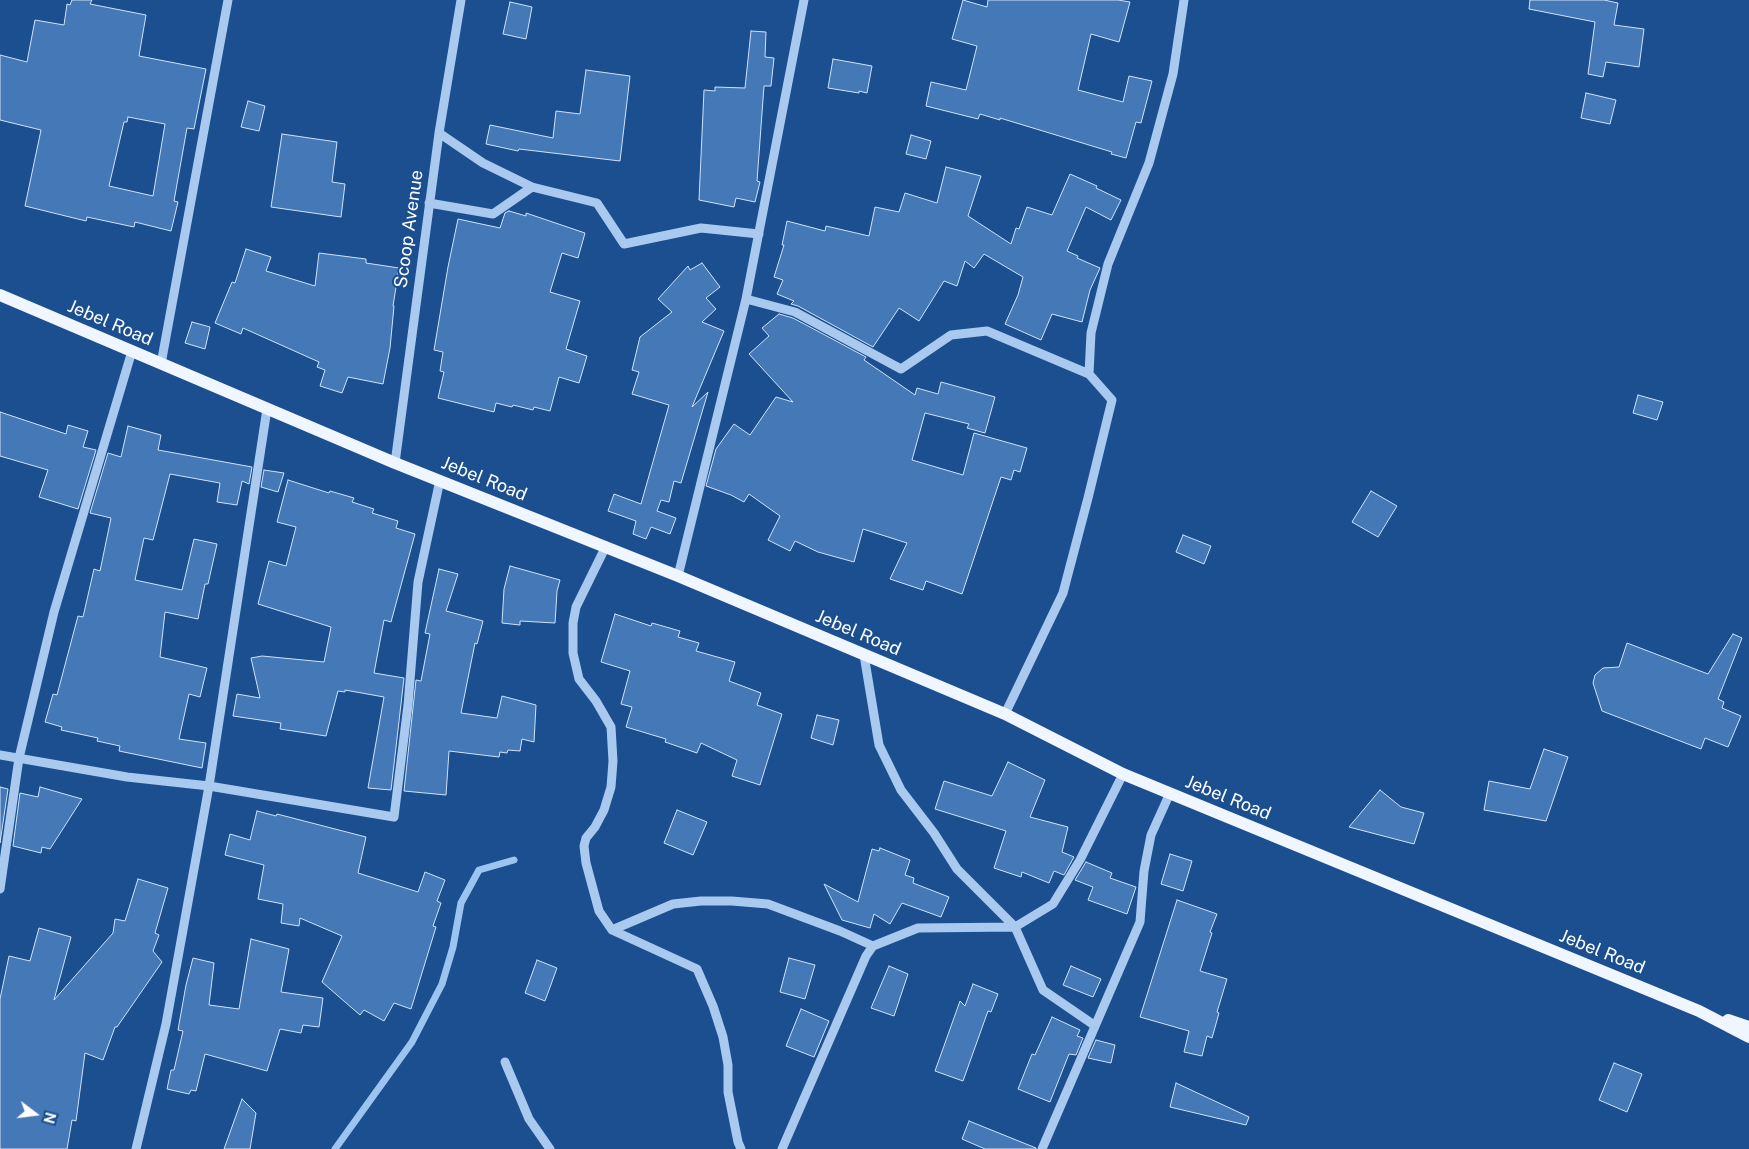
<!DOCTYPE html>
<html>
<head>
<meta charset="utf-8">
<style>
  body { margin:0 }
  #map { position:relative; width:1749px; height:1149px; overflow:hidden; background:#1b4f8f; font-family:"Public Sans",sans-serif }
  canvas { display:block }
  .north { position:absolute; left:10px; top:1089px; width:50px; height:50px; -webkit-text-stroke:4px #1b4f8f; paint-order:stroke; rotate:105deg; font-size:14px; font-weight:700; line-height:20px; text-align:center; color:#fff }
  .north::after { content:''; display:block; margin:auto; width:18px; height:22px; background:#fff; clip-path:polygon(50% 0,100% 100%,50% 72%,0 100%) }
</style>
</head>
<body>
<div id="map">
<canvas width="1749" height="1149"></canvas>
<div class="north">N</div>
</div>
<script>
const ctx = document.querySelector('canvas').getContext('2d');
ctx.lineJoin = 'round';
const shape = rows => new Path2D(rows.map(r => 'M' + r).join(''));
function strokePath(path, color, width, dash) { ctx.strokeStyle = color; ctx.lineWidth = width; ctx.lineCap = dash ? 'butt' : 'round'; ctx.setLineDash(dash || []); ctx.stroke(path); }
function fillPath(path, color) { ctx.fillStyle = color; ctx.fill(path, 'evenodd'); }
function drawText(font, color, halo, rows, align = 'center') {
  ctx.font = font + ' "Public Sans",sans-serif'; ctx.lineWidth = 4; ctx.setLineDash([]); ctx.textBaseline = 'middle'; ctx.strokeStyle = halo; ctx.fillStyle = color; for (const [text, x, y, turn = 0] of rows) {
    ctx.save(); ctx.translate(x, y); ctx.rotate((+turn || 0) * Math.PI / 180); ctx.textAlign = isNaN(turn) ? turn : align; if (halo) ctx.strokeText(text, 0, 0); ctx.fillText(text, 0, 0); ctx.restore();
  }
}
strokePath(shape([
  [335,1149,412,1042,442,984,453,947,461,903,479,870,514,860]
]), '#9cc4f0', 7);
const building = shape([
  [72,0,92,0,90,4,146,15,139,56,206,69,194,129,187,128,174,201,178,202,171,231,135,222,134,227,87,217,86,221,25,206,41,130,0,120,0,55,27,62,35,20,64,25,67,4,70,5,72,0],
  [128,117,165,124,153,196,109,186,124,122,127,122,128,117],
  [963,0,987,7,988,0,1118,0,1130,2,1119,42,1091,34,1078,90,1123,102,1129,76,1152,81,1141,123,1136,122,1126,158,1111,154,1112,152,1000,118,1000,120,980,114,978,119,926,106,931,82,966,90,977,46,952,39,963,0],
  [1530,0,1604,0,1618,3,1614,25,1644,29,1639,67,1606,62,1603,77,1588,74,1595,22,1529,9,1530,0],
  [510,2,532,7,526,39,503,34,510,2],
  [751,31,766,32,765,57,774,58,771,86,764,86,757,181,760,182,755,202,736,198,734,207,699,200,704,90,715,91,715,87,745,88,751,31],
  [833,59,872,66,867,93,859,91,859,93,828,88,833,59],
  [586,70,630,76,620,161,519,149,518,151,486,144,490,125,553,138,556,111,580,114,586,70],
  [1586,93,1616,100,1610,124,1581,118,1586,93],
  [248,101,265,106,259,131,241,127,248,101],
  [282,134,337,142,332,182,345,184,341,217,271,207,282,134],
  [911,135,931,141,926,159,906,154,911,135],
  [946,167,981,176,968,216,1011,244,1016,228,1019,229,1027,207,1052,215,1070,174,1097,186,1096,188,1121,200,1111,220,1086,207,1067,251,1078,256,1077,258,1100,268,1090,290,1082,322,1052,314,1041,340,1005,324,1018,295,1023,277,984,254,974,268,965,261,957,286,944,281,919,321,899,308,873,347,798,306,791,304,794,301,777,294,783,280,774,277,784,245,782,245,787,221,825,231,826,226,869,236,875,207,899,212,905,193,937,203,946,167],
  [509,211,526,216,526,213,585,233,578,258,562,253,550,292,580,301,566,349,587,356,579,383,559,377,550,411,534,407,533,410,513,405,512,407,496,403,494,412,438,398,444,372,440,371,443,352,434,350,448,267,458,219,500,228,505,213,509,211],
  [246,249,271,257,266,271,315,286,319,253,366,259,366,263,399,268,393,306,394,306,390,348,383,384,348,377,342,393,320,386,325,370,317,367,319,362,243,328,241,334,215,323,232,282,235,283,246,249],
  [702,263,720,287,706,298,716,309,702,322,724,331,692,407,708,392,681,483,674,481,669,502,661,500,657,511,676,518,670,534,651,527,646,539,633,534,636,521,608,511,614,494,641,504,669,405,632,394,639,372,632,370,640,337,672,312,658,299,688,266,690,270,702,263],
  [779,314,793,318,866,357,864,360,915,395,917,388,938,394,941,382,995,397,985,433,967,428,969,424,925,413,912,460,963,475,974,433,1027,448,1020,472,1014,470,1011,480,1001,477,962,594,926,581,923,590,890,579,907,543,863,529,854,562,818,552,795,541,790,551,768,540,780,516,749,494,744,502,731,495,706,486,716,449,734,424,750,435,776,397,793,402,749,354,769,336,762,328,779,314],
  [192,322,210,327,205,349,185,343,192,322],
  [1638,395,1663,402,1657,420,1633,413,1638,395],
  [0,412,66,434,68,425,88,431,83,447,96,450,78,509,39,497,48,470,0,456,0,412],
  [128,426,161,435,158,450,252,467,249,484,242,481,237,505,217,502,220,483,170,474,153,540,144,538,135,580,182,590,194,539,217,544,208,584,205,584,198,619,165,612,160,657,207,668,200,697,189,694,179,739,206,743,202,768,119,751,120,746,97,741,98,738,61,730,62,727,45,722,53,694,57,695,78,616,83,617,94,569,100,571,111,518,90,513,108,453,121,457,128,426],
  [264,470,284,473,278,492,261,487,264,470],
  [288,480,329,493,330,491,354,498,352,502,374,509,372,513,398,521,396,528,415,534,391,622,384,620,374,673,404,678,391,790,368,788,384,697,345,690,345,692,338,691,326,736,280,729,281,723,233,716,237,694,260,698,251,658,262,656,324,662,331,627,258,604,269,561,286,566,296,527,277,522,288,480],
  [1371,491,1397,506,1378,537,1352,522,1371,491],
  [1183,535,1211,546,1204,564,1176,552,1183,535],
  [510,566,560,580,557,591,555,623,520,621,520,625,502,623,504,589,510,566],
  [439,569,458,574,446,611,483,621,477,644,475,643,461,713,497,718,502,696,536,705,534,742,522,739,520,751,508,750,507,753,500,752,499,757,449,751,446,795,404,791,416,680,421,681,430,634,425,633,439,569],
  [615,614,651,626,652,623,680,631,678,637,699,643,696,651,735,662,729,681,761,693,757,705,782,714,760,785,732,776,737,760,701,743,697,753,665,742,666,739,626,727,632,707,621,704,630,671,601,662,615,614],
  [1733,634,1742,638,1718,699,1724,702,1722,708,1741,716,1728,747,1705,738,1701,749,1602,711,1593,683,1595,675,1603,668,1619,667,1627,643,1708,674,1733,634],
  [817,715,839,720,833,745,811,738,817,715],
  [1544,749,1568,757,1546,821,1484,810,1489,781,1530,789,1544,749],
  [1008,762,1045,780,1030,817,1068,827,1062,852,1074,857,1064,875,1054,871,1049,883,1022,872,1021,877,994,868,1006,831,935,809,944,781,992,796,1008,762],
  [0,787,8,789,0,843,0,787],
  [40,787,82,799,50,849,42,847,41,853,13,846,20,793,38,797,40,787],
  [1380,790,1401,807,1424,813,1414,844,1349,827,1380,790],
  [677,810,707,822,693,855,664,843,677,810],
  [257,811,276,816,277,814,366,837,358,873,418,892,425,872,445,880,437,901,441,903,433,926,436,927,411,1009,394,1003,384,1021,364,1010,360,1015,322,982,342,936,300,918,299,926,281,923,283,904,258,899,264,865,225,855,230,834,250,840,257,811],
  [880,848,910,860,905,875,914,878,913,883,949,897,941,917,902,903,890,924,874,914,870,928,842,920,824,884,858,902,872,849,879,851,880,848],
  [1170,854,1192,861,1183,891,1161,884,1170,854],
  [1086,862,1112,873,1110,878,1136,887,1127,914,1088,900,1093,887,1075,880,1086,862],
  [138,879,168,888,155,933,159,935,153,951,162,962,117,1027,115,1027,103,1060,85,1053,76,1121,72,1120,67,1149,0,1149,0,999,9,956,30,961,39,928,71,937,54,1000,113,933,115,919,125,921,138,879],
  [1177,900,1217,914,1210,932,1212,933,1200,971,1227,979,1217,1012,1219,1013,1212,1038,1207,1036,1202,1056,1184,1052,1189,1031,1140,1017,1177,900],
  [251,939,289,949,281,992,323,998,319,1027,303,1025,301,1033,280,1029,267,1071,205,1054,196,1091,191,1090,189,1094,167,1089,171,1070,174,1070,183,1031,178,1030,186,985,193,958,214,963,209,1005,239,1009,251,939],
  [789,958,815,965,805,999,780,992,789,958],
  [537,960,557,968,545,1001,525,993,537,960],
  [889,966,908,974,894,1016,871,1008,889,966],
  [1071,966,1101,979,1093,997,1063,985,1071,966],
  [973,984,998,994,991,1012,988,1011,963,1081,935,1071,960,1001,965,1006,973,984],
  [801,1009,829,1021,814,1057,786,1046,801,1009],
  [1052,1017,1080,1030,1077,1036,1083,1038,1076,1055,1069,1054,1050,1102,1018,1089,1032,1054,1035,1055,1052,1017],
  [1096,1040,1115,1045,1111,1063,1088,1058,1096,1040],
  [1614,1063,1642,1074,1627,1112,1599,1100,1614,1063],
  [1176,1083,1249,1117,1246,1125,1170,1107,1176,1083],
  [242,1099,256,1113,250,1149,224,1149,242,1099],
  [969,1121,1036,1148,1036,1149,985,1149,962,1139,969,1121]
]);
fillPath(building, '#4478b7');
strokePath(building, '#cfe3fa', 1);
strokePath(shape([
  [439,133,483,163,532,187,597,203,624,244,701,228,759,234],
  [429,203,493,214,532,187],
  [746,299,795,312,901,369,951,335,987,331,1089,374],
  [161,364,228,0],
  [395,463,439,133,461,0],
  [606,546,576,607,573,623,573,653,579,679,596,701,611,727,613,761,611,787,604,810,595,827,586,838,584,846,586,863,599,911,612,930,697,969,713,1006,723,1037,728,1065,728,1092,738,1142,741,1149],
  [678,576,746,299,804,0],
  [864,655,879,745,901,790,934,833,957,869,1015,927,1043,990,1094,1025],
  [1005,714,1063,593,1088,498,1112,400,1089,374,1091,333,1108,264,1149,163,1173,74,1184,0],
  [0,755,127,777,209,786,394,817,408,705,418,582,440,480],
  [0,889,19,758,54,612,132,351],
  [612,930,673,904,701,901,732,901,768,904,840,931,873,946],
  [505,1062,529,1119,550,1149],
  [136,1149,166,1024,209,786,267,409],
  [782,1149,866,956,873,946,918,928,1015,927,1053,904,1080,860,1123,774],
  [1042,1149,1140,922,1144,871,1151,835,1170,793]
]), '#a9c9ee', 9);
strokePath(shape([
  [0,295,395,463,678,576,1005,714,1123,774,1699,1011,1749,1037],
  [1728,1020,1749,1027]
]), '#f0f6ff', 12);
drawText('18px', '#fff', '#1b4f8f', [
  ["Scoop Avenue",409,229,-82],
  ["Jebel Road",110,323,23],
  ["Jebel Road",484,479,22],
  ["Jebel Road",858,633,23],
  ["Jebel Road",1228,798,22],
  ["Jebel Road",1602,952,22]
]);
</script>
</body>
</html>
